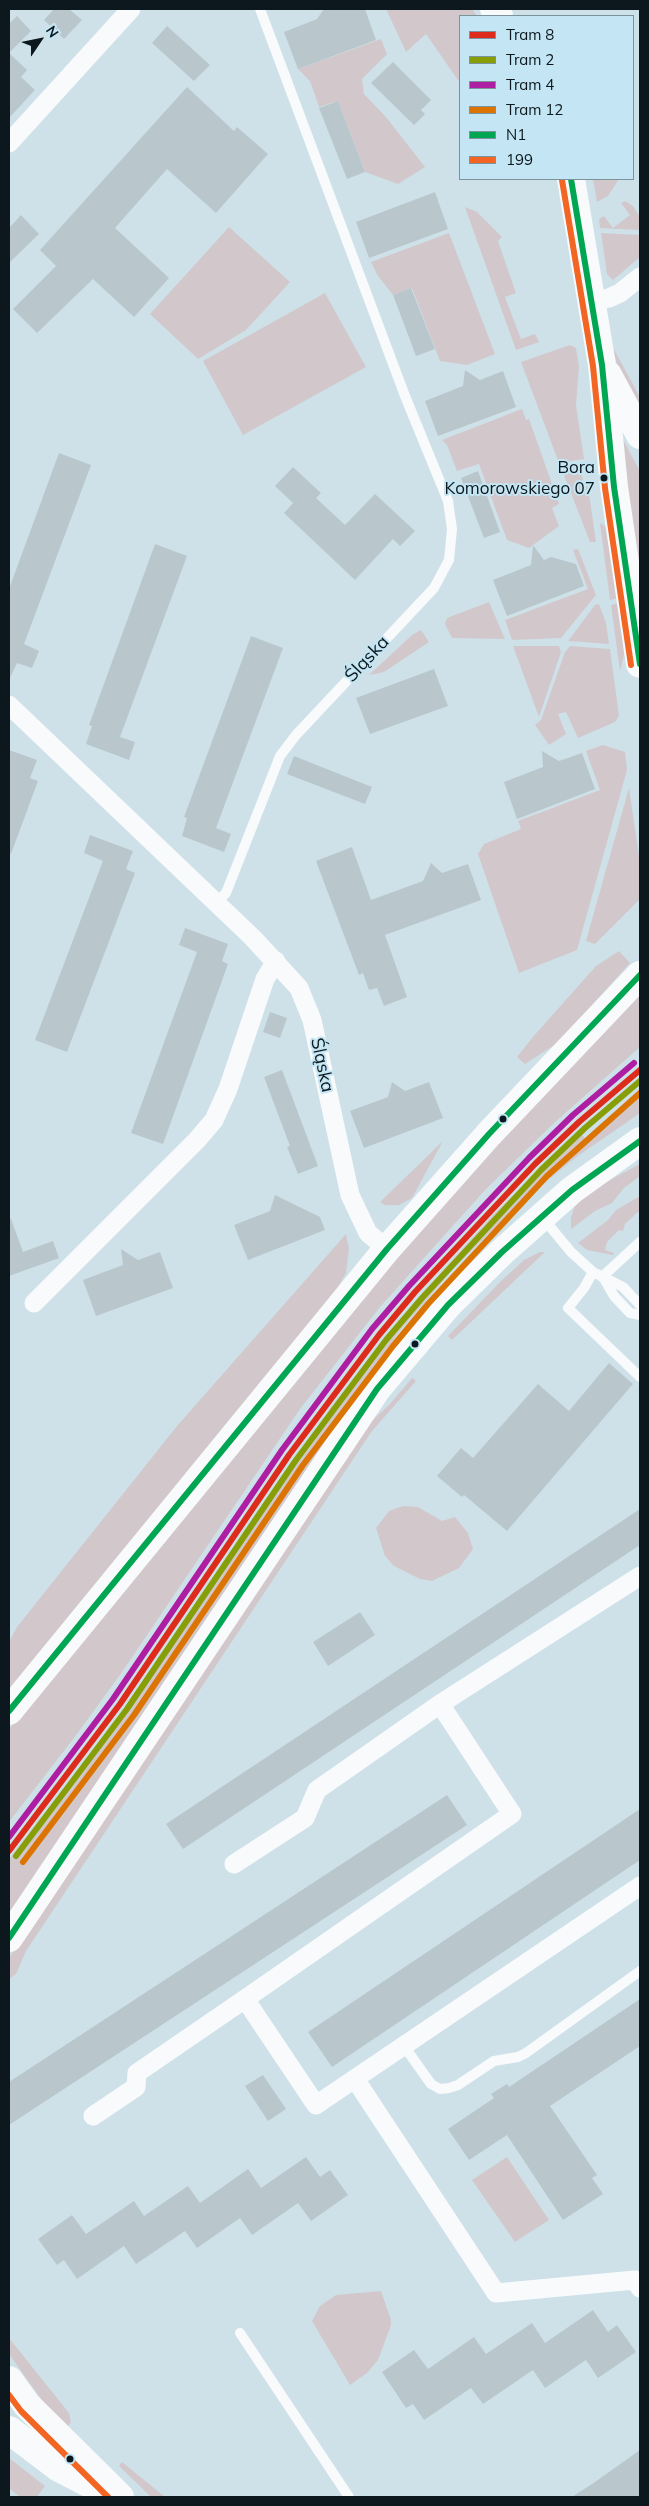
<!DOCTYPE html>
<html>
<head>
<meta charset="utf-8">
<style>
  body { margin:0 }
  #map { position:relative; width:649px; height:2506px; overflow:hidden; background:#cee1e8; font-family:Mulish,sans-serif }
  canvas { display:block }
  .frame { position:absolute; inset:0; border:10px solid #0c181d; pointer-events:none }
  .legend { position:absolute; left:459px; top:15px; width:175px; height:165px; box-sizing:border-box; background:#c4e5f3; border:1px solid #7a939d; margin:0; padding:6px 9px; list-style:none; font-size:15px; color:#0c181d }
  .legend li { display:flex; align-items:center; gap:10px; height:25px }
  .legend b { width:25px; border:1px solid #7a939d }
  .north { position:absolute; left:15px; top:15px; width:50px; height:50px; -webkit-text-stroke:4px #c4e5f3; paint-order:stroke; rotate:56deg; font-size:14px; font-weight:700; line-height:20px; text-align:center; color:#0c181d }
  .north::after { content:''; display:block; margin:auto; width:18px; height:22px; background:#0c181d; clip-path:polygon(50% 0,100% 100%,50% 72%,0 100%) }
</style>
</head>
<body>
<div id="map">
<canvas width="649" height="2506"></canvas>
<div class="frame"></div>
<ul class="legend">
<li><b style="height:6px;background:#dd2b1c"></b>Tram 8</li>
<li><b style="height:6px;background:#879e09"></b>Tram 2</li>
<li><b style="height:6px;background:#ae1ea3"></b>Tram 4</li>
<li><b style="height:6px;background:#db7403"></b>Tram 12</li>
<li><b style="height:6px;background:#00a651"></b>N1</li>
<li><b style="height:6px;background:#f26522"></b>199</li>
</ul>
<div class="north">N</div>
</div>
<script>
const ctx = document.querySelector('canvas').getContext('2d');
ctx.lineJoin = 'round';
function fillPath(path, color) { ctx.fillStyle = color; ctx.fill(path, 'evenodd'); }
const shape = rows => new Path2D(rows.map(r => 'M' + r).join(''));
function strokePath(path, color, width, dash) { ctx.strokeStyle = color; ctx.lineWidth = width; ctx.lineCap = dash ? 'butt' : 'round'; ctx.setLineDash(dash || []); ctx.stroke(path); }
function drawText(font, color, halo, rows, align = 'center') {
  ctx.font = font + ' Mulish,sans-serif'; ctx.lineWidth = 4; ctx.setLineDash([]); ctx.textBaseline = 'middle'; ctx.strokeStyle = halo; ctx.fillStyle = color; for (const [text, x, y, turn = 0] of rows) {
    ctx.save(); ctx.translate(x, y); ctx.rotate((+turn || 0) * Math.PI / 180); ctx.textAlign = isNaN(turn) ? turn : align; if (halo) ctx.strokeText(text, 0, 0); ctx.fillText(text, 0, 0); ctx.restore();
  }
}
fillPath(shape([
  [386,9,472,9,477,16,460,16,460,83,426,34,406,52],
  [381,39,387,54,362,79,364,94,386,117,425,167,398,184,365,172,338,101,319,107,310,81,298,69],
  [593,179,619,179,608,196,597,202],
  [625,201,633,206,640,217,640,230,600,228,599,219,604,216,613,228,630,215,621,203],
  [465,207,477,212,502,237,498,241,516,293,505,297,521,339,535,334,539,342,516,350],
  [229,227,290,282,246,330,198,359,150,314],
  [449,233,495,354,467,365,440,361,412,288,393,295,378,276,371,262],
  [601,233,640,235,640,257,613,280,607,274],
  [325,293,366,367,243,435,203,361],
  [611,344,640,397,640,420,623,383],
  [570,345,576,348,579,366,576,405,584,459,559,463,521,362],
  [522,409,526,420,529,419,559,504,552,508,559,526,529,548,507,540,479,464,457,471,447,445,442,440],
  [622,438,640,471,640,575,620,441],
  [580,465,584,487,588,486,596,542,590,542,562,470],
  [600,523,605,526,619,598,610,600],
  [578,549,596,595,561,638,512,640,505,620,588,589,573,550],
  [489,602,505,639,452,638,445,624,447,618],
  [620,603,624,655,620,671,611,605],
  [599,604,606,623,609,644,568,641,595,605],
  [421,630,429,642,384,672,369,675,412,635],
  [513,646,559,646,561,652,539,717],
  [570,646,610,649,619,716,615,722,578,738,566,712,558,714,566,734,549,745,535,725,541,720,565,652],
  [603,745,625,752,627,770,577,950,519,973,478,854,484,844,521,829,518,821,600,790,586,751],
  [629,788,640,863,640,899,595,944,586,941],
  [619,951,630,963,559,1042,525,1064,517,1057,532,1038,596,966],
  [640,990,640,1047,554,1123,486,1189,380,1307,300,1409,122,1672,77,1734,9,1822,9,1729,436,1211],
  [640,1089,640,1113,575,1158,519,1204,455,1267,398,1333,9,1915,9,1859,119,1716,333,1404,424,1291,494,1214,578,1131,585,1138],
  [443,1141,412,1198,399,1205,385,1205,380,1202],
  [640,1164,640,1176,624,1188,612,1203,595,1211,571,1229,571,1218,575,1204,597,1187],
  [640,1196,640,1212,638,1212,625,1224,623,1231,619,1230,607,1242,605,1250,614,1253,613,1255,587,1250,578,1243,608,1220,616,1210],
  [346,1234,349,1249,346,1273,332,1297,9,1689,9,1642,17,1627,177,1426],
  [540,1252,545,1252,452,1340,448,1336,501,1281,524,1260],
  [412,1378,416,1381,372,1431,26,1951,16,1974,9,1979,9,1958,364,1428,389,1405],
  [403,1506,418,1507,442,1521,455,1517,468,1533,473,1549,459,1568,432,1581,420,1579,394,1566,385,1556,376,1528,389,1511],
  [507,2157,549,2220,515,2242,472,2180],
  [381,2291,391,2320,391,2325,378,2360,367,2373,350,2385,312,2321,320,2306,336,2295],
  [9,2338,69,2413,71,2422,68,2426,44,2403,9,2354],
  [9,2458,45,2486,37,2497,20,2497,9,2488],
  [122,2462,165,2497,151,2497,119,2466]
]), '#d2c8cb');
fillPath(shape([
  [54,9,69,9,82,20,64,39,44,20],
  [324,9,365,9,376,40,298,69,284,32,317,19],
  [17,16,31,31,9,53,9,24],
  [167,26,210,65,194,81,152,43],
  [9,53,27,70,21,77,35,90,9,118],
  [393,62,431,100,421,110,425,114,414,125,371,83],
  [187,87,234,131,237,127,268,154,216,213,167,169,115,228,169,278,134,317,93,279,37,333,13,309,56,266,40,250],
  [338,101,365,172,347,179,319,108],
  [435,192,448,229,369,258,356,222],
  [21,215,39,234,9,263,9,228],
  [411,288,435,349,416,356,393,295],
  [465,370,480,380,503,371,516,407,438,436,425,401,463,386],
  [59,453,91,465,24,644,39,651,32,668,17,663,9,680,9,589],
  [293,467,321,493,316,498,345,525,375,494,415,531,400,546,393,539,355,580,284,513,293,503,275,486],
  [478,471,500,532,484,538,461,478],
  [155,544,187,556,120,737,135,742,129,760,86,744,92,726,89,725],
  [533,545,544,560,551,557,576,564,584,586,507,616,493,580,531,565],
  [251,636,283,648,216,828,231,834,224,852,182,836,187,818,184,817],
  [434,669,448,706,370,734,356,698],
  [9,750,37,760,30,778,38,781,11,854,9,853],
  [542,751,559,761,582,753,595,789,517,819,504,782,543,767],
  [294,756,372,787,365,804,287,774],
  [90,835,133,851,126,869,135,873,67,1052,35,1040,103,861,84,853],
  [352,847,371,900,423,881,431,863,442,873,468,864,481,900,385,935,407,997,384,1006,377,988,369,990,363,973,359,975,316,861],
  [185,928,228,944,222,961,228,964,163,1144,131,1133,197,952,179,945],
  [270,1012,287,1018,280,1038,263,1032],
  [282,1070,318,1166,298,1174,287,1147,290,1146,264,1077],
  [392,1082,405,1091,429,1082,443,1118,364,1148,350,1111,388,1097],
  [275,1195,320,1217,325,1230,248,1260,234,1225,270,1211],
  [9,1219,11,1219,23,1252,53,1241,59,1258,9,1276],
  [121,1249,138,1260,160,1252,173,1288,96,1316,83,1280,123,1265],
  [609,1363,633,1384,507,1531,464,1495,462,1497,437,1476,461,1448,473,1458,538,1384,569,1411],
  [640,1509,640,1545,183,1849,166,1824],
  [360,1612,375,1635,328,1666,313,1642],
  [447,1795,467,1825,9,2125,9,2082],
  [640,1809,640,1860,332,2067,308,2032],
  [640,1999,640,2046,550,2106,597,2175,592,2178,603,2194,563,2220,507,2135,469,2160,448,2129,494,2098,491,2094,507,2084,509,2087],
  [263,2075,286,2109,268,2121,245,2086],
  [306,2157,320,2177,330,2170,348,2195,311,2221,298,2203,252,2235,240,2218,197,2248,185,2231,136,2264,124,2246,77,2279,64,2260,57,2265,38,2239,72,2215,86,2234,134,2201,144,2216,188,2186,200,2203,248,2169,261,2188],
  [593,2310,608,2332,617,2325,636,2352,598,2378,586,2360,545,2388,533,2370,483,2404,471,2388,424,2420,413,2404,406,2408,382,2372,414,2350,428,2369,474,2337,486,2354,532,2323,545,2343],
  [640,2450,640,2497,572,2497,595,2482]
]), '#b9c7cd');
strokePath(shape([
  [216,903,226,893,280,756,296,735,434,588,449,560,452,529,448,501,405,396,260,9],
  [542,1217,571,1252,593,1272,623,1287,640,1305],
  [593,1272,584,1288,568,1308,640,1377],
  [602,1277,640,1242],
  [603,1277,614,1296,630,1313,640,1315],
  [404,2046,431,2084,440,2089,449,2088,458,2085,494,2061,518,2057,526,2053,640,1971],
  [240,2333,349,2497]
]), '#f8fafc', 10);
strokePath(shape([
  [9,143,131,9],
  [590,302,609,298,620,293,640,277],
  [9,705,253,938,299,988,312,1020,350,1195,368,1233,387,1249],
  [34,1303,197,1140,214,1120,228,1089,265,979,276,961],
  [640,1576,440,1704,512,1814,245,1999,316,2105,640,1886],
  [234,1864,305,1818,317,1790,440,1704],
  [355,2079,496,2293,635,2280,640,2288],
  [93,2116,136,2087,137,2073,245,1999]
]), '#f8fafc', 19);
strokePath(shape([
  [494,9,499,16],
  [571,179,602,365,614,487,640,664],
  [608,375,640,435],
  [9,1711,387,1249,489,1134,640,975],
  [9,1938,377,1389,448,1305,502,1252,572,1190,640,1141],
  [9,2380,27,2405,120,2497],
  [9,2430,59,2468,104,2491]
]), '#f8fafc', 28);
strokePath(shape([
  [571,179,602,365,614,487,640,664],
  [9,1711,387,1249,489,1134,640,975],
  [9,1938,377,1389,448,1305,502,1252,572,1190,640,1141]
]), '#00a651', 6);
strokePath(shape([
  [562,180,593,366,605,488,631,665],
  [9,2395,21,2411,108,2497]
]), '#f26522', 6);
strokePath(shape([
  [9,1851,120,1704,289,1455,379,1335,415,1292,535,1164,579,1122,640,1070]
]), '#dd2b1c', 6);
strokePath(shape([
  [16,1856,127,1709,296,1460,386,1340,422,1298,541,1170,585,1128,640,1081]
]), '#879e09', 6);
strokePath(shape([
  [9,1837,113,1699,282,1450,372,1329,409,1286,529,1158,573,1115,634,1063]
]), '#ae1ea3', 6);
strokePath(shape([
  [23,1862,134,1715,303,1465,393,1346,428,1304,547,1176,640,1093]
]), '#db7403', 6);
for (const [x, y, r, color] of [
  [604,478,4.5,"#0c181d"],
  [503,1119,4.5,"#0c181d"],
  [415,1344,4.5,"#0c181d"],
  [70,2459,4.5,"#0c181d"]
]) { const dot = new Path2D(); dot.arc(x, y, r, 0, 2 * Math.PI); ctx.fillStyle = color; ctx.fill(dot); strokePath(dot, '#c4e5f3', 2); }
drawText('17px', '#0c181d', '#c4e5f3', [
  ["Bora",595,468],
  ["Komorowskiego 07",595,489]
], 'right');
drawText('18px', '#0c181d', '#c4e5f3', [
  ["Śląska",367,659,-47],
  ["Śląska",322,1065,78]
]);
</script>
</body>
</html>
